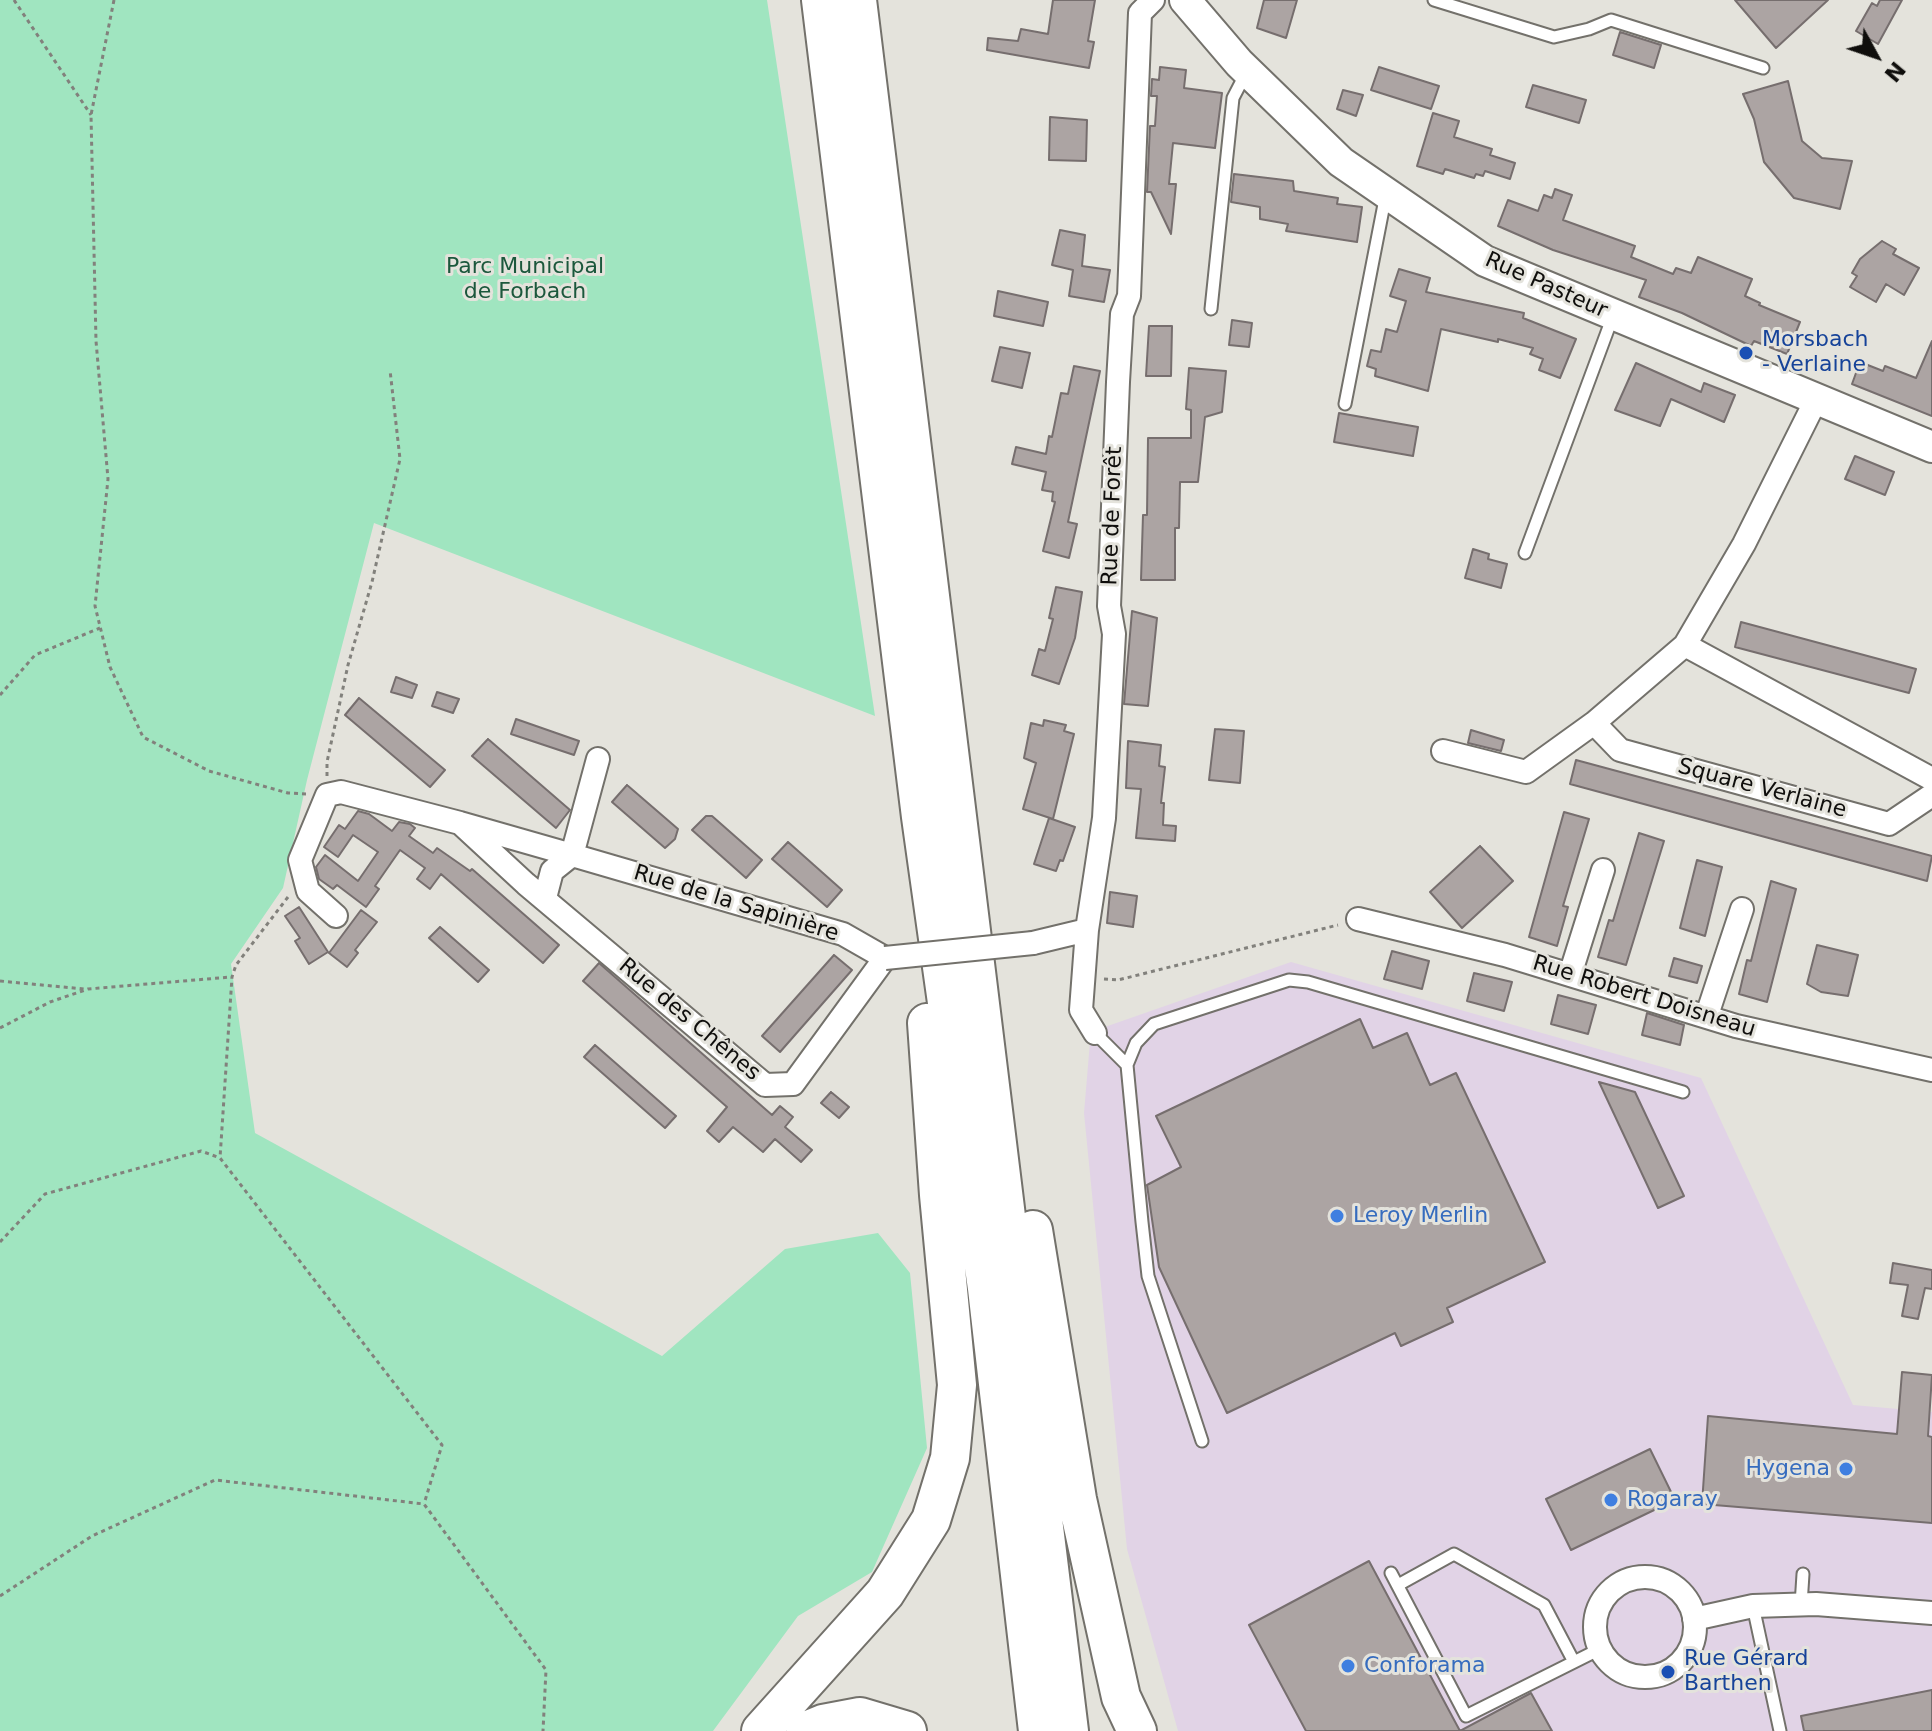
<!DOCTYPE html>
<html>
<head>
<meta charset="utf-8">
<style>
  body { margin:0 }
  #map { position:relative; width:1932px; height:1731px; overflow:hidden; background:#e4e3dc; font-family:"DejaVu Sans",sans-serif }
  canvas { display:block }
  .north { position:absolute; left:1836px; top:16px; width:80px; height:80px; -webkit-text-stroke:6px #e4e3dc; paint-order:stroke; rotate:130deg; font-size:22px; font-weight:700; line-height:32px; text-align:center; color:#0f0e0c }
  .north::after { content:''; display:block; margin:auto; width:28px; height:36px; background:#0f0e0c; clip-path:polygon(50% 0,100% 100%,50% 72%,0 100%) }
</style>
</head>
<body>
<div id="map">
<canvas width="1932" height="1731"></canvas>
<div class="north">N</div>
</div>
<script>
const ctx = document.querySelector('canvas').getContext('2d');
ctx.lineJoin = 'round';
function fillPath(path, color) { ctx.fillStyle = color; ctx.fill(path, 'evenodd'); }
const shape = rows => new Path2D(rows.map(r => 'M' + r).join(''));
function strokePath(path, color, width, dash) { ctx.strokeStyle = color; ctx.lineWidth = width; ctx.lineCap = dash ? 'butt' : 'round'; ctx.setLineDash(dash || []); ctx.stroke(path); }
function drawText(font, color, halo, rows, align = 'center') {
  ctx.font = font + ' "DejaVu Sans",sans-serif'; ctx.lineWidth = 6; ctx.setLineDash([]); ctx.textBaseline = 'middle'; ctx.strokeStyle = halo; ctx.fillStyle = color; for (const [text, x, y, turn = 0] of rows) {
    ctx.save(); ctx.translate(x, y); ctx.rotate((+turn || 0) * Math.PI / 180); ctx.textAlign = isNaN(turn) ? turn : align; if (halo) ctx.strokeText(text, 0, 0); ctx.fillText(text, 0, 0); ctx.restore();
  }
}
fillPath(shape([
  [1291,962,1701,1078,1853,1405,1932,1412,1932,1731,1178,1731,1127,1549,1084,1113,1090,1042,1102,1028]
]), '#e1d3e6');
fillPath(shape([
  [0,0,767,0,875,716,374,523,307,780,283,888,231,964,255,1133,662,1356,785,1249,878,1233,910,1273,927,1448,872,1572,798,1616,713,1731,0,1731]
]), '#a0e5c0');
const building = shape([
  [1053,0,1095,0,1088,41,1094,42,1089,68,987,50,988,38,1018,41,1021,29,1048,34,1053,0],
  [1264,0,1297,0,1286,38,1257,28,1264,0],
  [1735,0,1828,0,1776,48,1735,0],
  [1880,0,1902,0,1878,44,1856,31,1872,3,1877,6,1880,0],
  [1620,32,1661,45,1654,68,1613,55,1620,32],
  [1160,67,1186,70,1184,88,1222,93,1215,148,1173,143,1169,184,1176,184,1171,234,1151,192,1147,192,1150,126,1155,126,1157,96,1151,96,1152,79,1159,80,1160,67],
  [1379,67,1439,86,1431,109,1371,90,1379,67],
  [1788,81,1802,141,1822,158,1852,161,1840,209,1794,198,1764,162,1754,119,1743,94,1788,81],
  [1533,85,1586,100,1579,123,1526,107,1533,85],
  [1343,90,1363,95,1356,116,1337,109,1343,90],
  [1433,113,1459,121,1454,137,1492,149,1490,155,1515,163,1510,179,1485,171,1483,176,1476,174,1474,178,1445,169,1443,174,1417,166,1433,113],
  [1050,117,1087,120,1086,161,1049,160,1050,117],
  [1234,174,1293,181,1294,191,1338,198,1337,204,1362,207,1357,242,1286,231,1288,224,1260,219,1260,207,1231,202,1234,174],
  [1555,189,1572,195,1563,220,1635,246,1631,257,1673,274,1676,268,1691,273,1698,257,1752,279,1745,296,1760,303,1759,305,1800,322,1787,354,1754,341,1751,346,1682,313,1639,297,1646,280,1553,250,1498,226,1508,200,1538,211,1544,195,1552,198,1555,189],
  [1060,230,1085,235,1082,266,1110,270,1104,302,1069,296,1073,270,1052,265,1060,230],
  [1882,241,1896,249,1893,254,1919,268,1904,295,1886,284,1876,302,1850,287,1857,276,1852,273,1860,259,1882,241],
  [1399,269,1430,278,1426,292,1524,313,1523,318,1576,339,1560,378,1539,370,1543,359,1530,354,1533,348,1498,339,1498,342,1441,329,1428,391,1375,376,1376,369,1367,366,1371,350,1381,352,1386,329,1397,332,1406,301,1390,296,1399,269],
  [998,291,1048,302,1043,326,994,316,998,291],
  [1232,320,1252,323,1249,347,1229,345,1232,320],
  [1149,326,1172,326,1171,376,1146,376,1149,326],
  [1932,341,1932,416,1852,384,1860,362,1883,371,1885,366,1916,378,1932,341],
  [1000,347,1030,353,1022,388,992,381,1000,347],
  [1636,363,1701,392,1704,383,1735,395,1724,422,1671,399,1660,426,1615,410,1636,363],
  [1074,366,1100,371,1068,522,1077,524,1069,558,1043,551,1055,502,1052,501,1053,492,1042,490,1046,472,1012,464,1016,447,1046,454,1049,436,1052,437,1061,393,1068,394,1074,366],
  [1189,368,1226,371,1222,412,1205,417,1198,482,1180,482,1179,528,1175,528,1175,580,1141,580,1143,515,1147,515,1148,438,1191,438,1191,410,1186,409,1189,368],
  [1339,413,1418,427,1413,456,1334,442,1339,413],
  [1855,456,1894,472,1885,495,1845,479,1855,456],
  [1473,549,1489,554,1488,559,1507,564,1501,588,1465,578,1473,549],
  [1056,587,1082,592,1075,638,1059,684,1032,675,1039,649,1045,651,1053,619,1049,618,1056,587],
  [1132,611,1157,618,1148,706,1124,704,1132,611],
  [1741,622,1916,669,1909,693,1735,647,1741,622],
  [396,677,417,685,412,698,391,692,396,677],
  [437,692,459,699,453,713,432,706,437,692],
  [359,698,445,770,430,787,345,715,359,698],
  [516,719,579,741,574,755,511,734,516,719],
  [1044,720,1066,725,1064,731,1074,734,1053,819,1023,809,1036,763,1024,758,1031,723,1043,726,1044,720],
  [1215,729,1244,731,1240,783,1209,780,1215,729],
  [1471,730,1504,740,1501,751,1468,743,1471,730],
  [488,739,570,810,556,828,472,756,488,739],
  [1128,741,1161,745,1159,766,1165,767,1161,803,1164,803,1163,825,1176,826,1175,841,1136,838,1141,789,1126,788,1128,741],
  [1576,760,1932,856,1927,881,1570,784,1576,760],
  [627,785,678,829,675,839,665,848,612,802,627,785],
  [358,811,369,814,392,831,399,822,410,824,415,828,409,836,433,853,437,848,470,871,472,869,559,945,543,963,441,874,430,889,417,879,425,868,400,850,375,886,379,889,366,907,337,885,333,889,319,879,316,867,325,855,358,881,378,852,353,835,338,857,324,847,339,825,345,829,358,811],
  [1564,812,1589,819,1563,906,1568,907,1557,946,1529,937,1564,812],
  [706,816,712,816,762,860,746,878,692,830,706,816],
  [1049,818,1075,827,1063,861,1060,860,1056,871,1034,864,1049,818],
  [1639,833,1664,841,1626,965,1598,957,1609,920,1613,921,1639,833],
  [788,842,842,890,827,907,772,859,788,842],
  [1480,846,1513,881,1462,928,1430,892,1480,846],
  [1697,860,1722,867,1705,936,1680,928,1697,860],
  [1771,881,1796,889,1767,1002,1739,994,1747,960,1751,961,1771,881],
  [1110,892,1137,896,1133,927,1107,923,1110,892],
  [299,907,328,952,309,964,295,941,300,938,285,916,299,907],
  [361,910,377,922,355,950,358,953,347,967,329,953,361,910],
  [440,927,489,970,478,982,429,938,440,927],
  [1817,945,1858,955,1848,996,1821,992,1807,984,1817,945],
  [1392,951,1429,961,1422,989,1384,979,1392,951],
  [834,955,852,970,780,1052,762,1036,834,955],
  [1674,958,1702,966,1697,983,1669,976,1674,958],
  [599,963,772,1115,780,1106,793,1117,785,1127,812,1150,801,1162,775,1139,763,1152,733,1127,719,1142,707,1131,727,1107,583,981,599,963],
  [1474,973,1512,982,1504,1011,1467,1001,1474,973],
  [1558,995,1596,1005,1588,1034,1551,1024,1558,995],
  [1647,1013,1684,1025,1680,1045,1642,1035,1647,1013],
  [1360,1019,1373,1048,1407,1033,1430,1085,1456,1073,1545,1262,1447,1308,1453,1322,1401,1346,1395,1333,1227,1413,1159,1267,1147,1185,1181,1167,1156,1116,1360,1019],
  [595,1045,676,1116,665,1128,584,1057,595,1045],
  [1599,1082,1635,1092,1684,1196,1658,1208,1599,1082],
  [831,1092,849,1107,839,1118,821,1103,831,1092],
  [1893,1263,1932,1270,1932,1289,1925,1288,1918,1319,1902,1316,1908,1285,1890,1283,1893,1263],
  [1902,1372,1932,1375,1928,1436,1932,1437,1932,1523,1702,1504,1708,1416,1897,1434,1902,1372],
  [1650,1449,1675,1500,1571,1550,1546,1499,1650,1449],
  [1369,1561,1460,1731,1531,1693,1552,1731,1306,1731,1249,1625,1369,1561],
  [1932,1690,1932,1731,1804,1731,1801,1716,1932,1690]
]);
fillPath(building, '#aca4a3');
strokePath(building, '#766e6e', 2);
const service = shape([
  [1434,0,1554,37,1589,29,1611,20,1763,68],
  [1211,309,1233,98,1247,71],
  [1345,404,1386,194],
  [1525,553,1613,316],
  [1095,1033,1127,1065],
  [1202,1441,1148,1276,1142,1222,1127,1065,1136,1043,1154,1024,1289,980,1308,982,1683,1092],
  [1391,1573,1466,1716,1600,1649],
  [1398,1585,1454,1554,1544,1605,1574,1662],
  [1801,1605,1803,1574],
  [1753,1606,1780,1731]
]);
const minor = shape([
  [1685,645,1932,779],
  [1594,723,1620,750,1889,824,1932,795],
  [1443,751,1526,772,1594,723,1685,645,1744,544,1816,400],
  [545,898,552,871,572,855,598,759],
  [336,916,308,891,300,860,327,795,341,792,460,823,572,855,843,934,885,958,793,1084,765,1085,526,884,460,823],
  [1358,919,1505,955,1736,1026,1932,1070],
  [1033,943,1087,930],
  [1570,975,1603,870],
  [1707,1015,1742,909],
  [1095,1033,1081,1010,1087,930,1104,818,1114,634,1109,606,1118,382,1122,314,1129,296,1140,13,1153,0],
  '1595 1627a50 50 0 1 1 100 0a50 50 0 1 1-100 0Z',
  [1694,1619,1753,1606,1816,1604,1932,1613]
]);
const secondary = shape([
  [1185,0,1239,63,1341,162,1485,261,1932,447]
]);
const motorway = shape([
  [821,0,921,817,987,1288,1038,1731],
  [857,0,1069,1731],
  [1033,1230,1077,1499,1121,1697,1137,1731],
  [761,1731,885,1593,931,1520,950,1458,957,1385,939,1195,927,1023],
  [806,1731,823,1724,860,1717,907,1731]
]);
strokePath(service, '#73716b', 15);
strokePath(minor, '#73716b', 26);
strokePath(secondary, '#73716b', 34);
strokePath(motorway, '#73716b', 42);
strokePath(shape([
  [14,0,91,115],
  [114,0,91,115,96,341,108,479,95,606,110,667,143,737,209,771,288,793,306,794],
  [0,695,35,655,100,628],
  [327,776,327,762,348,665,372,582,400,459,390,370],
  [288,897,236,965,232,977,220,1158,442,1445,424,1504],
  [1104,979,1118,980,1338,925],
  [0,981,84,989],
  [0,1028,50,1002,88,989,231,977],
  [0,1242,45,1194,201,1151,220,1158],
  [0,1596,92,1536,215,1480,424,1504,546,1670,543,1731]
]), '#82817c', 3, [4, 4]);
strokePath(service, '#fff', 11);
strokePath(minor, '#fff', 22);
strokePath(secondary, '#fff', 30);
strokePath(motorway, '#fff', 38);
const minorBridge = shape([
  [885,958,1033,943]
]);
strokePath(minorBridge, '#73716b', 26, []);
strokePath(minorBridge, '#fff', 22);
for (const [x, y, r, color] of [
  [1746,353,8,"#1a4fb4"],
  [1337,1216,8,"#3f7fe0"],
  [1846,1469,8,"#3f7fe0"],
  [1611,1500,8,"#3f7fe0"],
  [1348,1666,8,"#3f7fe0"],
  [1668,1672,8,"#1a4fb4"]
]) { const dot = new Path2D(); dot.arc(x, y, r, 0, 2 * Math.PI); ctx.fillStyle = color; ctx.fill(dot); strokePath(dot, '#e4e3dc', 3); }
drawText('22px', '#1b583c', '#e4e3dc', [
  ["Parc Municipal",525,267],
  ["de Forbach",525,292]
]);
drawText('22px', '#0f0e0c', '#e4e3dc', [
  ["Rue Pasteur",1546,286,24],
  ["Rue de Forêt",1113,516,-88],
  ["Square Verlaine",1762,789,15],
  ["Rue de la Sapinière",736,904,17],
  ["Rue Robert Doisneau",1644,997,17],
  ["Rue des Chênes",689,1020,40]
]);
drawText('22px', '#164399', '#e4e3dc', [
  ["Morsbach",1762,340],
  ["- Verlaine",1762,365],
  ["Rue Gérard",1684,1659],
  ["Barthen",1684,1684]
], 'left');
drawText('22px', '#366cbe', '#e4e3dc', [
  ["Leroy Merlin",1353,1216],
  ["Hygena",1830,1469,"right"],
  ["Rogaray",1627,1500],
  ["Conforama",1364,1666]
], 'left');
</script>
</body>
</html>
